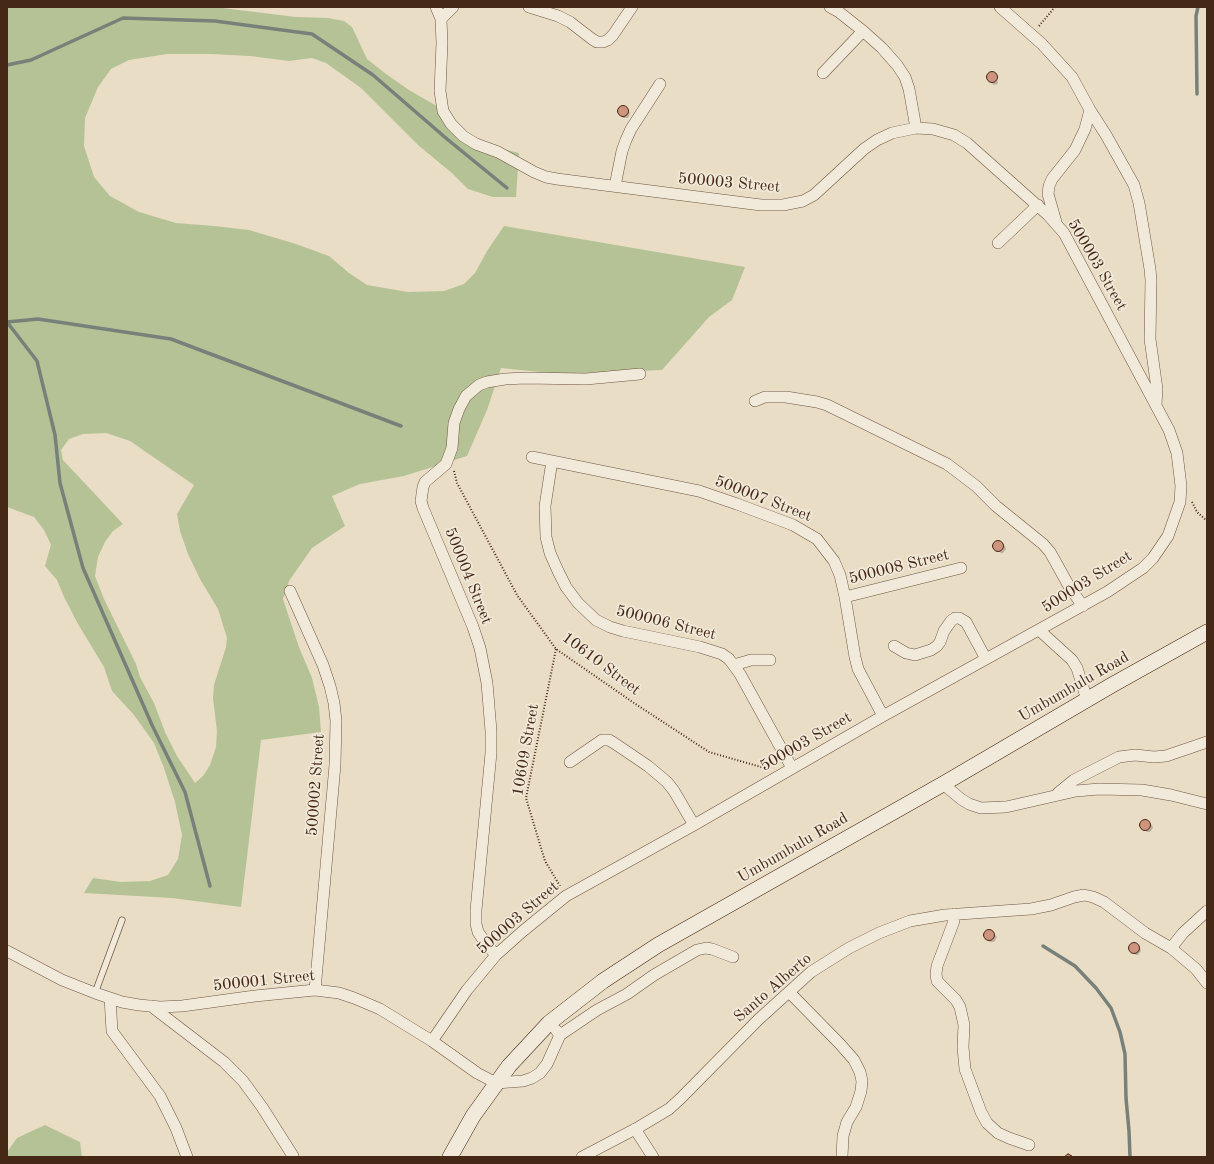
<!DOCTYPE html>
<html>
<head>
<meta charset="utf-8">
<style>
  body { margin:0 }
  #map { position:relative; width:1214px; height:1164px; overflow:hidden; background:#eaddc5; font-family:"Old Standard TT",serif }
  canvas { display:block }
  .frame { position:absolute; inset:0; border:8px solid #452816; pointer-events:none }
</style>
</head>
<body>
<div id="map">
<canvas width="1214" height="1164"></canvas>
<div class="frame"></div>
</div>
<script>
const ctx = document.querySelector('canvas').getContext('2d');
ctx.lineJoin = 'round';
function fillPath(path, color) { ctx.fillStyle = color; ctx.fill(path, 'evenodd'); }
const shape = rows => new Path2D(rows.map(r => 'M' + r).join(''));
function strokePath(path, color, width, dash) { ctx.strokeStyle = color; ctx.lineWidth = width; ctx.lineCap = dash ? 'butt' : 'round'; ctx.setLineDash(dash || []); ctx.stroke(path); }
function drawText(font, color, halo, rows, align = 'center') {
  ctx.font = font + ' "Old Standard TT",serif'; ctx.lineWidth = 3.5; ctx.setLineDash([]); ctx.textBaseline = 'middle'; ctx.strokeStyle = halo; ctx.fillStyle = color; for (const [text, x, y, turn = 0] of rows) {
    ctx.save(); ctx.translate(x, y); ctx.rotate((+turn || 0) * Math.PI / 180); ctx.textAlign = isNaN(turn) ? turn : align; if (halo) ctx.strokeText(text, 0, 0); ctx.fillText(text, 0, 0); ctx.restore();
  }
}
fillPath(shape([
  [7,7,214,7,296,17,328,18,344,21,352,27,367,59,386,74,409,90,435,105,475,140,495,147,519,153,516,197,493,197,468,189,453,174,418,145,361,88,326,63,312,58,289,61,250,56,211,54,167,54,129,60,111,69,98,87,85,118,84,146,94,177,110,196,139,212,176,223,214,226,249,230,296,244,329,256,349,273,367,285,408,292,444,291,464,284,475,273,487,251,504,226,745,267,732,300,709,317,662,370,560,374,501,368,487,410,467,456,404,476,360,484,332,496,345,526,312,548,289,581,283,599,299,647,312,678,319,707,321,732,261,740,241,907,172,898,84,893,93,878,121,882,150,881,168,875,178,859,182,835,175,802,164,768,154,743,134,715,112,691,104,667,78,624,65,599,57,580,45,566,51,545,44,530,34,517,7,507],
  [106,433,130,441,194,485,177,514,180,531,188,554,200,579,218,609,227,638,226,647,214,685,213,698,217,731,216,747,210,765,203,776,195,783,177,756,165,732,154,703,140,677,136,664,104,599,95,576,98,557,105,542,113,531,123,524,63,460,61,450,69,439,83,434],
  [45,1125,80,1142,82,1157,7,1157,7,1152,17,1138]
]), '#b5c296');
fillPath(shape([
  [990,73,992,73,996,75,998,83,997,84,994,85,989,81,988,78],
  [621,107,626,108,630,113,628,118,623,118,618,113,618,110],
  [998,541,1005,546,1006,549,1003,553,1001,553,994,548,996,542],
  [1145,820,1152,825,1153,828,1150,832,1147,832,1141,827,1141,824],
  [988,931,992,932,997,937,994,942,990,942,985,937,985,933],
  [1133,943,1140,948,1141,951,1138,955,1136,955,1129,949,1131,944]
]), '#0003');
strokePath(shape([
  [7,65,31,60,123,18,215,21,312,34,373,75,447,139,507,188],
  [1197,94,1196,16,1198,7],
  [7,322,37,361,55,435,60,483,83,568,152,725,185,792,210,886],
  [7,322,38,319,171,339,401,426],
  [1043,946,1075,966,1096,988,1111,1008,1120,1032,1125,1054,1126,1098,1129,1131,1130,1157]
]), '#78807a', 3.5);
const building = shape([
  '986.5 77a5.5 5.5 0 1 1 11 0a5.5 5.5 0 1 1-11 0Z',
  '617.5 111a5.5 5.5 0 1 1 11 0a5.5 5.5 0 1 1-11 0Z',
  '992.5 546a5.5 5.5 0 1 1 11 0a5.5 5.5 0 1 1-11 0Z',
  '1139.5 825a5.5 5.5 0 1 1 11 0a5.5 5.5 0 1 1-11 0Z',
  '983.5 935a5.5 5.5 0 1 1 11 0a5.5 5.5 0 1 1-11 0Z',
  '1128.5 948a5.5 5.5 0 1 1 11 0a5.5 5.5 0 1 1-11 0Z',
  [1068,1154,1072,1156,1073,1157,1064,1157,1068,1154]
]);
fillPath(building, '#cf947e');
strokePath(building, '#452816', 1);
const lane = shape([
  [95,993,122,920]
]);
const street = shape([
  [529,7,558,16,570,22,592,39,597,42,603,42,608,40,613,35,632,7],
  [830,7,839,12,863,31,882,48,897,65,905,77,909,89,916,128],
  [1000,7,1042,44,1072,77,1090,110,1106,135,1134,185,1139,203,1150,269,1151,280,1150,339,1157,389,1156,405],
  [441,19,453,7],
  [823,73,863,31],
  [615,186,622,151,626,140,631,129,660,84],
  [1056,222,1048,194,1049,186,1052,179,1075,150,1085,129,1090,110],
  [998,243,1038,205],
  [755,401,765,397,786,397,817,402,827,405,947,464,976,486,996,506,1043,544,1050,552,1070,588,1083,606],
  [532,457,699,491,737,504,793,525,817,539,834,561,840,575,845,597,855,657,858,669,883,716],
  [552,461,545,506,546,537,550,553,558,571,566,587,578,603,596,620,610,627,623,631,700,647,722,654,729,659,740,674,792,768],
  [290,591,323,665,330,686,334,703,336,721,335,765,315,990],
  [845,597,961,568],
  [1039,630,1072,660,1077,668,1087,700],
  [894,646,906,653,915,655,931,650,937,646,940,642,944,631,951,621,955,618,959,618,966,622,986,659],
  [734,665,751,660,770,660],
  [570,762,602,740,609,740,614,743,648,766,667,782,674,791,694,825],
  [943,784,961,799,969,804,981,808,1006,807,1076,791,1099,789,1142,790,1171,795,1207,804],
  [1058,793,1074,780,1119,757,1135,755,1154,757,1166,756,1207,742],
  [954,914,954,921,937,966,936,974,937,981,956,1000,960,1007,964,1025,963,1047,965,1069,981,1112,987,1123,998,1133,1009,1138,1029,1145],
  [1171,948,1183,933,1207,911],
  [7,951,62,980,95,993,122,1002,139,1005,160,1007,182,1006,255,996,315,990,339,993,354,998,380,1009,432,1041,477,1073,496,1083,523,1081,532,1078,540,1073,547,1064,560,1035],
  [496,955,487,945,478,932,476,924,476,910,491,753,491,731,487,683,480,648,473,627,423,508,421,501,423,487,425,482,446,464,452,448,454,423,459,409,466,396,479,385,487,382,505,379,525,378,586,379,640,374],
  [789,992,840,1044,854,1060,860,1072,862,1081,861,1091,856,1107,847,1122,843,1136,842,1157],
  [110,998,112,1031,160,1096,176,1128,187,1157],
  [151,1006,224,1062,243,1081,262,1107,293,1156],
  [556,1030,560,1035,597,1010,627,994,654,975,697,950,706,948,712,949,733,957],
  [432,1041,467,990,496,955,523,931,566,896,694,825,883,716,1107,592,1143,568,1153,558,1168,536,1180,502,1181,486,1177,453,1169,430,1064,233,1048,215,967,143,954,135,933,129,916,128,892,133,877,140,864,149,814,195,803,201,783,205,761,205,557,179,546,177,534,172,498,152,476,144,463,136,451,124,443,111,440,91,442,43,441,19,436,7],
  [635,1129,653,1157],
  [582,1157,639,1127,669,1109,680,1099,759,1019,811,972,849,948,879,933,910,921,945,915,1031,909,1051,905,1074,897,1084,895,1093,897,1104,902,1145,933,1171,948,1196,969,1207,983]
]);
const secondary = shape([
  [450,1157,473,1116,509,1066,549,1023,603,981,658,945,943,784,1112,685,1207,632]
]);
strokePath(lane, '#6e5542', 7);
strokePath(street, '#6e5542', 12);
strokePath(secondary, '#452816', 16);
strokePath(shape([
  [1039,26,1055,7],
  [454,471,457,483,517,595,556,649,634,703,709,752,768,769],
  [1192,502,1197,512,1207,521],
  [556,649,526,798,545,861,560,886]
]), '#452816', 2, [1, 2]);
strokePath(lane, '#f1e9d9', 5.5);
strokePath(street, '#f1e9d9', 11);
strokePath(secondary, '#f1e9d9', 15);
drawText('16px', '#452816', '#f1e9d9', [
  ["500003 Street",729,183,5],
  ["500003 Street",1097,265,60],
  ["500007 Street",763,499,21],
  ["500008 Street",899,567,-14],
  ["500004 Street",468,576,68],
  ["500003 Street",1087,582,-32],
  ["500006 Street",666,623,14],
  ["10610 Street",601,664,37],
  ["Umbumbulu Road",1074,687,-30],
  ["500003 Street",806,742,-30],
  ["10609 Street",526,750,-80],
  ["500002 Street",316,785,-86],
  ["Umbumbulu Road",793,848,-30],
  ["500003 Street",518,918,-41],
  ["500001 Street",264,981,-6],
  ["Santo Alberto",773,988,-41]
]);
</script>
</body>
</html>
